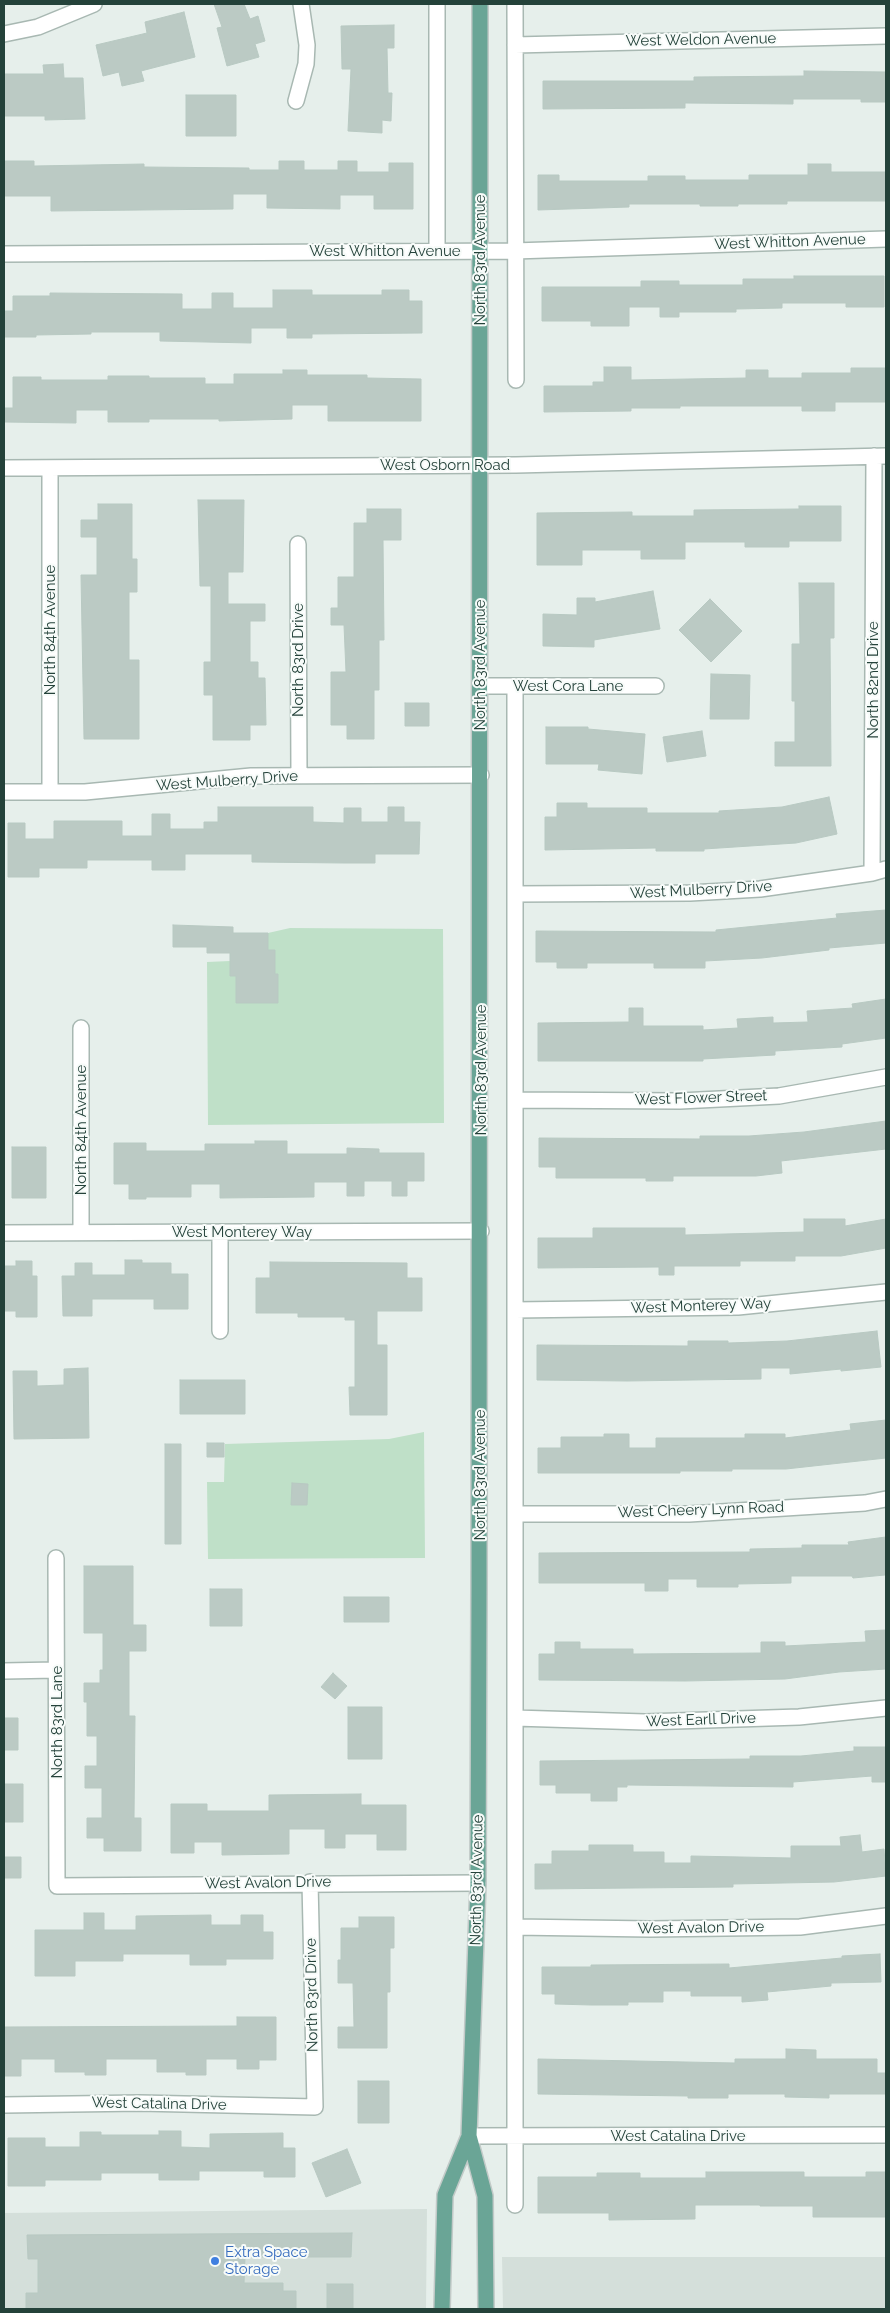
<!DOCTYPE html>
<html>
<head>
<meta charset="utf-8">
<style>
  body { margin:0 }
  #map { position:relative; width:890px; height:2313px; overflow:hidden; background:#e6efeb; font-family:Raleway,sans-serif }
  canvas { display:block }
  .frame { position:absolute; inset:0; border:5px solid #24423a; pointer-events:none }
</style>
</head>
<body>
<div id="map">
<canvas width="890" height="2313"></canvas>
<div class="frame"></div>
</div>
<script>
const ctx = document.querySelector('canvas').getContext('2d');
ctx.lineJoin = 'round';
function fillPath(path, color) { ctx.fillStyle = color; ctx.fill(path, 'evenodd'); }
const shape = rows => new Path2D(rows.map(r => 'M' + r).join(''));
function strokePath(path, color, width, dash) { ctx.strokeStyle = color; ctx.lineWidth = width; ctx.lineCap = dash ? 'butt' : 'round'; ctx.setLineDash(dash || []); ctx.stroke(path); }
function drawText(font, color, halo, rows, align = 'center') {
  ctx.font = font + ' Raleway,sans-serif'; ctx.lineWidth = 4; ctx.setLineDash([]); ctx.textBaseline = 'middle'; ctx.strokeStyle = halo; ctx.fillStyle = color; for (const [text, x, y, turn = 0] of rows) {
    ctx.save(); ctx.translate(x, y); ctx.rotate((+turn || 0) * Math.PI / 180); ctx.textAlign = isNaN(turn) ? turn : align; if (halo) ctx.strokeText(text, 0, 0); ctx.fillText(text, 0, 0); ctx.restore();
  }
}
fillPath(shape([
  [427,2209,426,2309,4,2309,4,2213],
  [502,2257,886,2257,886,2309,503,2309]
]), '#d4dfda');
fillPath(shape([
  [290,928,443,929,444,1123,208,1125,207,962,230,961,236,976,236,1003,278,1003,278,975,275,974,275,950,268,950,268,933],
  [424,1432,425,1558,208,1559,207,1482,224,1482,225,1444,389,1439]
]), '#bfe0c8');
const building = shape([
  [214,4,244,4,250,19,258,16,265,41,255,44,259,57,227,66,217,28,222,27,214,4],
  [184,12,195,57,141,71,144,81,122,86,119,72,103,76,96,45,147,33,145,22,184,12],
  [394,25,394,48,387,48,388,93,392,93,391,121,382,120,382,133,348,131,351,69,342,69,341,26,394,25],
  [63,64,64,78,83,78,85,119,45,120,45,116,4,116,4,74,44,74,43,65,63,64],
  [804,71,886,72,886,102,861,102,861,99,793,99,793,104,685,103,685,108,543,109,543,81,694,81,694,77,804,76,804,71],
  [186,95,236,95,236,136,186,136,186,95],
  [4,161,34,161,34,166,144,164,144,167,249,168,249,170,279,170,279,161,304,161,304,170,338,170,338,161,357,161,357,172,389,172,389,163,413,163,413,209,374,209,374,195,340,195,340,209,267,208,267,194,233,194,233,209,51,211,51,196,4,196,4,161],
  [808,164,831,164,831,172,886,172,886,201,787,201,787,204,738,204,738,206,700,206,700,204,629,204,629,207,538,210,538,175,559,175,559,181,648,181,648,176,685,176,685,180,749,180,749,175,808,175,808,164],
  [794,276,884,276,884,307,846,307,846,303,782,303,782,308,736,309,736,312,679,312,679,317,660,317,660,307,629,307,629,326,591,326,591,321,542,321,542,287,641,287,641,281,679,281,679,285,743,285,743,279,794,279,794,276],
  [273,290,312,290,312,295,382,295,382,290,409,290,409,301,422,301,422,333,312,334,312,338,287,338,287,328,251,328,251,343,160,341,160,332,91,332,91,334,36,335,36,337,4,337,4,311,13,311,13,296,50,296,50,293,182,294,182,309,212,309,212,293,233,293,233,308,273,308,273,290],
  [604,367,631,367,631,380,746,378,746,370,768,370,768,378,802,378,802,373,851,373,851,368,885,368,885,402,835,402,835,411,802,411,802,406,680,406,680,408,631,408,631,411,544,412,544,386,593,386,593,382,604,382,604,367],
  [283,370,307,370,307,375,367,375,367,378,421,379,421,421,328,421,328,405,292,405,292,419,219,421,219,419,149,419,149,422,108,422,108,410,76,410,76,423,4,422,4,408,13,408,13,377,41,377,41,380,108,380,108,376,149,376,149,378,205,378,205,384,234,384,234,374,283,374,283,370],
  [198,500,244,500,243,572,228,572,228,604,265,604,265,621,250,621,250,662,258,662,258,678,265,678,266,725,250,725,250,740,213,740,213,695,204,695,204,662,211,662,211,586,200,586,198,500],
  [98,504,132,504,132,559,137,559,137,592,129,592,129,660,139,660,139,739,84,739,81,575,97,575,97,537,81,537,81,520,98,520,98,504],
  [799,506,841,506,841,541,789,541,789,547,745,547,745,542,685,542,685,559,641,559,641,550,582,550,582,565,537,565,537,513,632,512,632,516,694,516,694,510,799,509,799,506],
  [367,509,401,509,401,540,383,540,384,640,379,640,379,690,374,690,374,739,347,739,347,725,331,725,331,672,346,672,344,625,331,625,331,608,338,608,338,577,354,577,354,523,367,523,367,509],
  [799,583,834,583,834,638,830,638,831,766,775,766,775,742,795,742,795,701,792,701,792,644,800,644,799,583],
  [653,591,660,629,594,640,594,647,543,646,543,614,577,615,577,598,595,598,595,602,653,591],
  [710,599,742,631,711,662,679,630,710,599],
  [711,674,750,675,749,719,710,719,711,674],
  [405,703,429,703,429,726,405,726,405,703],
  [546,727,588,727,588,729,645,734,642,774,598,770,599,764,546,764,546,727],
  [702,731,706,756,667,762,663,737,702,731],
  [829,797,837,834,796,843,704,849,704,851,656,851,656,848,545,850,545,817,557,817,557,803,587,803,587,808,647,808,647,813,719,813,719,811,782,807,829,797],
  [218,807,313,807,313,822,344,823,344,808,361,808,361,822,388,822,388,807,404,807,404,822,420,822,419,854,375,854,375,863,344,863,252,862,252,854,185,854,185,870,152,870,152,860,87,860,87,868,39,868,39,877,8,877,8,823,25,823,25,839,54,839,54,821,122,821,122,836,152,836,152,814,170,814,170,829,204,829,204,822,218,822,218,807],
  [886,910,886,943,829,948,829,950,762,958,705,961,705,968,654,968,654,963,587,963,587,968,557,968,557,962,536,962,536,931,716,932,716,930,837,918,836,914,886,910],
  [173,925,233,927,233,933,268,933,268,950,275,950,275,974,278,974,278,1003,236,1003,236,976,230,976,230,953,207,953,207,947,173,947,173,925],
  [886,999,886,1038,842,1044,842,1047,775,1051,775,1055,703,1059,703,1061,538,1061,538,1023,629,1022,629,1008,643,1008,643,1026,703,1026,703,1030,738,1028,737,1019,773,1017,773,1023,808,1022,807,1011,853,1008,852,1004,886,999],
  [886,1121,886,1149,781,1161,782,1173,756,1176,673,1176,673,1181,646,1181,646,1178,556,1178,556,1167,539,1167,539,1138,700,1139,700,1136,749,1136,804,1132,886,1121],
  [255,1141,287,1141,287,1154,347,1154,347,1148,379,1149,379,1153,424,1153,424,1181,407,1181,407,1196,392,1196,392,1181,364,1181,364,1196,347,1196,347,1182,314,1182,314,1197,220,1198,220,1184,191,1184,191,1197,146,1197,146,1199,129,1199,129,1184,114,1184,114,1143,146,1143,146,1151,205,1151,205,1144,255,1144,255,1141],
  [12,1147,46,1147,46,1198,12,1198,12,1147],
  [804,1219,845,1219,845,1226,886,1219,886,1248,841,1256,795,1256,795,1261,740,1261,740,1266,674,1266,674,1275,659,1275,659,1267,538,1268,538,1238,593,1238,593,1228,685,1228,685,1235,804,1232,804,1219],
  [125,1260,142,1260,142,1263,171,1263,171,1274,188,1274,188,1309,154,1309,154,1299,92,1299,92,1316,63,1316,62,1276,75,1276,75,1263,92,1263,92,1275,125,1275,125,1260],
  [16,1261,32,1261,32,1276,37,1276,37,1317,16,1317,16,1311,4,1311,4,1266,16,1266,16,1261],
  [270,1262,407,1263,407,1278,422,1278,422,1311,377,1311,377,1345,387,1345,387,1415,350,1415,349,1387,355,1387,355,1320,345,1320,345,1317,298,1317,298,1313,256,1313,256,1278,270,1278,270,1262],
  [877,1331,881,1367,841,1371,841,1369,790,1374,790,1368,761,1368,761,1379,627,1381,537,1380,537,1345,688,1346,688,1341,728,1341,728,1343,787,1341,877,1331],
  [88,1368,89,1438,14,1439,13,1371,37,1371,37,1386,64,1385,64,1369,88,1368],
  [180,1380,245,1380,245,1414,180,1414,180,1380],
  [886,1420,886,1458,786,1469,732,1469,732,1471,680,1471,680,1473,538,1473,538,1448,561,1448,561,1437,604,1437,604,1434,629,1434,629,1448,656,1448,656,1438,745,1438,745,1434,785,1434,785,1438,851,1430,850,1424,886,1420],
  [207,1443,224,1443,224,1457,207,1457,207,1443],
  [165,1444,181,1444,181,1544,165,1544,165,1444],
  [292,1483,308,1484,307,1505,291,1505,292,1483],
  [886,1537,885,1575,853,1578,852,1576,791,1576,791,1583,738,1584,738,1587,697,1587,697,1579,668,1579,668,1591,645,1591,645,1583,539,1583,539,1553,750,1552,750,1549,802,1548,802,1545,849,1545,848,1542,886,1537],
  [84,1566,133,1566,133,1625,146,1625,146,1651,129,1651,129,1716,135,1716,134,1818,141,1818,141,1851,104,1851,104,1838,87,1838,87,1818,102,1818,102,1788,85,1788,85,1766,97,1766,97,1736,87,1736,87,1702,84,1702,84,1683,100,1683,100,1670,103,1670,103,1633,84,1633,84,1566],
  [210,1589,242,1589,242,1626,210,1626,210,1589],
  [344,1597,389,1597,389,1622,344,1622,344,1597],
  [886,1630,886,1669,839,1672,785,1679,685,1681,539,1680,539,1654,555,1654,555,1642,580,1642,580,1649,633,1649,633,1654,761,1653,761,1642,785,1642,785,1646,866,1642,865,1631,886,1630],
  [333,1673,347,1686,335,1699,321,1687,333,1673],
  [348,1707,382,1707,382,1759,348,1759,348,1707],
  [4,1718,18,1718,18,1750,4,1750,4,1718],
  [854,1747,886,1747,886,1782,872,1782,872,1776,793,1782,793,1787,627,1785,627,1787,617,1787,617,1801,591,1801,591,1793,556,1793,556,1785,540,1785,540,1761,750,1759,750,1756,801,1756,854,1751,854,1747],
  [4,1784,23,1784,23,1822,4,1822,4,1784],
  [361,1794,361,1805,406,1805,406,1850,377,1850,377,1834,345,1834,345,1848,325,1848,325,1829,289,1829,289,1854,222,1855,222,1842,194,1842,194,1853,171,1853,171,1804,207,1804,207,1811,269,1811,269,1795,361,1794],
  [860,1835,862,1852,884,1849,886,1876,834,1882,733,1884,733,1887,535,1889,535,1864,552,1864,552,1851,589,1851,589,1845,633,1845,633,1852,664,1852,664,1863,691,1863,691,1856,791,1858,791,1846,841,1846,840,1837,860,1835],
  [4,1857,21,1857,21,1878,4,1878,4,1857],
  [84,1913,104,1913,104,1930,136,1930,136,1916,211,1915,211,1925,241,1925,241,1915,263,1915,263,1932,273,1932,273,1959,226,1959,226,1965,190,1965,190,1954,123,1954,123,1961,75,1961,75,1976,35,1976,35,1930,84,1930,84,1913],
  [359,1917,394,1917,394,1948,390,1948,390,1992,387,1992,387,2048,338,2048,338,2027,354,2027,353,1983,338,1983,338,1960,341,1960,341,1928,359,1928,359,1917],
  [880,1954,881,1982,831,1983,831,1986,767,1992,768,2000,742,2002,742,1996,691,1996,691,1991,663,1991,663,2002,628,2002,628,2005,591,2005,555,2004,555,1994,542,1994,542,1967,591,1967,591,1965,729,1964,729,1968,842,1958,842,1956,880,1954],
  [237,2017,276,2017,276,2060,259,2060,259,2069,237,2069,237,2059,206,2059,206,2075,186,2075,186,2072,157,2072,157,2059,106,2059,106,2075,85,2075,85,2072,55,2072,55,2059,21,2059,21,2076,4,2076,4,2027,237,2026,237,2017],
  [786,2049,816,2050,816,2059,877,2059,877,2073,886,2073,886,2094,829,2094,829,2098,785,2097,785,2094,728,2094,728,2098,688,2098,688,2096,538,2094,538,2059,735,2063,735,2059,786,2059,786,2049],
  [358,2081,389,2081,389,2123,358,2123,358,2081],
  [159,2131,181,2131,181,2147,210,2148,210,2134,283,2133,283,2148,295,2148,295,2177,264,2177,264,2171,199,2171,199,2180,159,2180,159,2173,101,2173,101,2180,45,2180,45,2186,8,2186,8,2138,45,2138,45,2147,80,2147,80,2132,101,2132,101,2135,159,2135,159,2131],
  [347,2149,361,2183,326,2197,312,2163,347,2149],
  [706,2172,804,2172,804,2177,866,2177,866,2172,886,2172,886,2217,813,2217,813,2206,760,2206,760,2205,695,2205,695,2219,609,2220,609,2213,538,2213,538,2177,597,2177,597,2173,640,2173,640,2178,706,2178,706,2172],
  [352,2233,351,2257,245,2257,244,2283,283,2283,283,2291,296,2291,296,2309,26,2309,26,2293,38,2293,38,2259,28,2259,27,2235,352,2233],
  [327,2284,353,2284,353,2309,327,2309,327,2284]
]);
fillPath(building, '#bbcac4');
strokePath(building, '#b8c9c2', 1);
const minor = shape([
  [515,4,516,380],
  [4,34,38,27,94,4],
  [515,45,886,36],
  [296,101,306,64,307,45,301,4],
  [437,250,437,4],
  [4,254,514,251,886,239],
  [4,468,516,465,886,456],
  [50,468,50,792],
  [298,544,299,775],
  [480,686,656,686],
  [515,686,515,2205],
  [4,792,85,792,251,776,481,775],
  [872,873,874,456],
  [515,894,690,893,760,889,872,873,886,869],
  [81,1028,81,1232],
  [515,1100,680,1101,779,1096,886,1077],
  [220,1232,220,1331],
  [4,1233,481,1231],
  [515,1310,738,1307,886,1292],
  [515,1514,689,1514,865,1503,886,1499],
  [56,1558,57,1886,478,1883],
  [4,1671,56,1670],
  [515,1718,645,1722,799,1717,886,1708],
  [515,1927,650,1929,800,1927,886,1916],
  [4,2105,140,2103,315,2107,310,1882],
  [469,2136,886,2135]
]);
const major = shape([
  [480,4,479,1589,478,1883,469,2136,485,2196,486,2309],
  [442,2309,445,2195,469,2136]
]);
strokePath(minor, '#a8b8b2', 18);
strokePath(major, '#c2cac8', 18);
strokePath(minor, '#fff', 15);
strokePath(major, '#6aa596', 15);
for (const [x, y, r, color] of [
  [215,2261,5,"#3f7fe0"]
]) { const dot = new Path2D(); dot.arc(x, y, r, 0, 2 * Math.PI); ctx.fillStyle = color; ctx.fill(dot); strokePath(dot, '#f7fbf9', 2); }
drawText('15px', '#24423a', '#f7fbf9', [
  ["West Weldon Avenue",701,40,-1],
  ["West Whitton Avenue",790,242,-2],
  ["West Whitton Avenue",385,251],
  ["North 83rd Avenue",480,260,-90],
  ["West Osborn Road",445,465],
  ["North 84th Avenue",50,630,-90],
  ["North 83rd Drive",298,660,-90],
  ["North 83rd Avenue",480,665,-90],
  ["North 82nd Drive",873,680,-90],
  ["West Cora Lane",568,686],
  ["West Mulberry Drive",227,781,-4],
  ["West Mulberry Drive",701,890,-3],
  ["North 83rd Avenue",481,1070,-90],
  ["West Flower Street",701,1098,-2],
  ["North 84th Avenue",81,1130,-90],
  ["West Monterey Way",242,1232],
  ["West Monterey Way",701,1306,-2],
  ["North 83rd Avenue",480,1475,-90],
  ["West Cheery Lynn Road",701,1510,-2],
  ["West Earll Drive",701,1720,-2],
  ["North 83rd Lane",57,1722,-90],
  ["North 83rd Avenue",477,1880,-89],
  ["West Avalon Drive",268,1883,-1],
  ["West Avalon Drive",701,1928,-1],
  ["North 83rd Drive",312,1995,-91],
  ["West Catalina Drive",159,2104,1],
  ["West Catalina Drive",678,2136]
]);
drawText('15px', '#366cbe', '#f7fbf9', [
  ["Extra Space",225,2252],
  ["Storage",225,2269]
], 'left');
</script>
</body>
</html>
